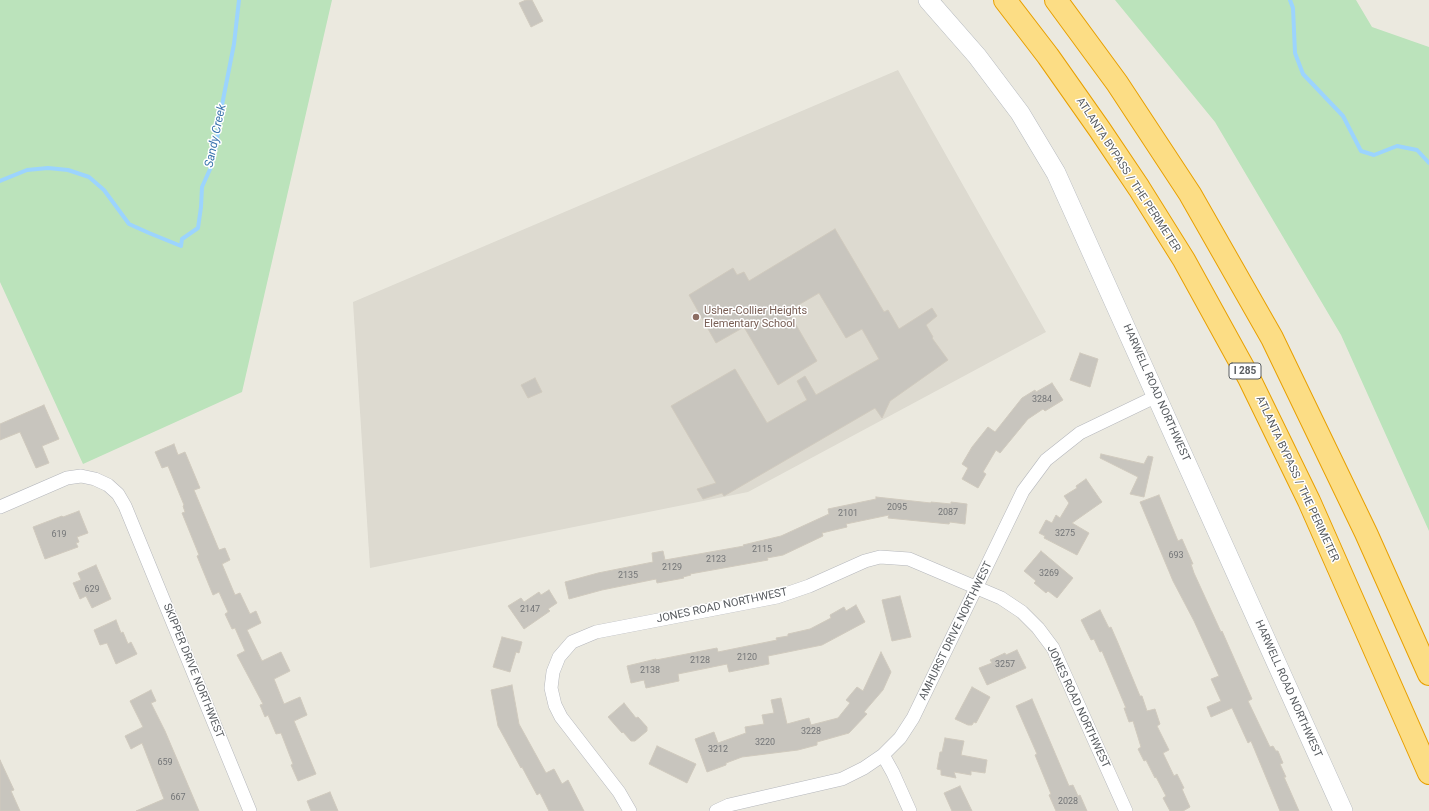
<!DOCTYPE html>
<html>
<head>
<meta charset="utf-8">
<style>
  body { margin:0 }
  canvas { display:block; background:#ebe9df }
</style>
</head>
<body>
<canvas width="1429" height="811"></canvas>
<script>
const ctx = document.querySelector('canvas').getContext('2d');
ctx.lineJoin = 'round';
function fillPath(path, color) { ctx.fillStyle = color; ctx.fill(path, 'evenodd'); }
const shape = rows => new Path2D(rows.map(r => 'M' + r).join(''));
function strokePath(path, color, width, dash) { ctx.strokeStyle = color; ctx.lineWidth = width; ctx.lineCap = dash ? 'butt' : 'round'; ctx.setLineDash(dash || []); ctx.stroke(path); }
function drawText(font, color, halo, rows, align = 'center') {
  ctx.font = font + ' Roboto,sans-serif'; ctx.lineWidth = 3; ctx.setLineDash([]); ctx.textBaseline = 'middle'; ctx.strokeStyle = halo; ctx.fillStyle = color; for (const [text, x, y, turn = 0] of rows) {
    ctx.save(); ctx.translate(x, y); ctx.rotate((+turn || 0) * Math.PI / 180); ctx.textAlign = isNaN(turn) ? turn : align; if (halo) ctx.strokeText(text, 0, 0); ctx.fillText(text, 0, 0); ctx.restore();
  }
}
fillPath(shape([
  [898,70,1046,332,748,492,370,568,353,302]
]), '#dddad0');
fillPath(shape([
  [0,0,332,0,242,392,83,464,0,282],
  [1115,0,1356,0,1372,27,1429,47,1429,531,1341,335,1215,122]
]), '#bbe3bb');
strokePath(shape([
  [1290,0,1293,8,1295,53,1303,74,1343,116,1361,151,1374,155,1397,146,1417,150,1429,163],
  [0,181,27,170,48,168,68,170,89,177,104,190,129,224,149,233,181,246,182,239,198,228,201,207,202,187,211,167,216,147,222,105,234,44,239,0]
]), '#9cd4fe', 4);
const building = shape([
  [526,0,532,0,543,21,531,27,519,3,526,0],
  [835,229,884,312,888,310,899,329,932,308,937,316,926,325,933,337,932,338,948,360,890,401,882,418,875,408,724,496,722,493,703,499,697,489,716,483,671,406,735,369,767,423,807,400,797,381,805,376,816,395,879,359,862,329,846,338,819,293,788,311,817,361,778,385,744,327,716,343,689,295,733,268,737,275,744,272,749,281,835,229],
  [1080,353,1098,359,1090,387,1070,380,1080,353],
  [535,378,542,392,528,398,521,385,535,378],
  [1052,383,1063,400,1045,411,1043,409,1028,419,1000,453,996,450,983,472,986,474,978,488,962,479,968,468,962,464,972,447,988,427,995,432,1022,398,1035,390,1036,392,1052,383],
  [44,405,59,439,42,446,49,463,36,468,20,432,0,440,0,424,44,405],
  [174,444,178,455,185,452,200,488,194,490,219,550,225,548,230,560,222,564,235,595,240,593,250,614,256,611,261,623,247,630,262,661,281,652,290,671,274,679,284,704,300,697,307,715,294,721,316,774,298,781,291,765,293,764,281,733,276,734,268,715,265,717,260,705,263,704,237,655,245,651,235,628,232,629,225,614,228,612,219,592,213,595,197,556,199,555,182,513,185,512,183,506,184,505,168,466,162,468,155,452,174,444],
  [1101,454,1144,464,1148,456,1153,457,1144,497,1130,494,1138,477,1100,458,1101,454],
  [1086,479,1102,502,1072,523,1089,533,1077,555,1044,538,1045,536,1039,533,1046,520,1052,523,1056,515,1060,518,1069,503,1064,496,1077,488,1076,486,1086,479],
  [1159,495,1178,541,1182,539,1193,564,1191,564,1194,573,1221,632,1222,631,1252,699,1248,701,1270,747,1273,746,1276,751,1278,751,1283,763,1280,764,1286,777,1284,777,1299,811,1280,811,1251,741,1248,743,1232,708,1211,717,1207,707,1221,701,1211,679,1219,676,1194,621,1173,581,1140,502,1159,495],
  [876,497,931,503,931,502,951,504,951,502,967,504,965,524,950,522,949,524,888,518,889,515,846,524,847,527,822,533,823,536,783,555,767,558,768,560,690,574,691,575,683,577,684,578,657,583,656,579,602,590,569,599,565,582,598,573,653,562,652,553,663,551,665,560,744,546,743,545,781,536,829,514,828,509,876,499,876,497],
  [79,511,88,533,77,537,79,542,76,543,78,547,45,559,33,527,62,516,63,517,79,511],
  [1041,551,1073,578,1057,598,1048,591,1046,593,1034,583,1036,581,1024,571,1041,551],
  [96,565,111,599,92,608,86,596,80,599,73,583,81,580,78,573,96,565],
  [549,590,557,603,548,609,550,611,524,629,508,606,521,598,524,602,539,592,541,595,549,590],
  [900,596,911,637,892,641,882,600,900,596],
  [856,605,865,622,822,645,768,656,769,664,729,672,727,664,678,674,679,681,646,688,644,680,631,683,627,666,656,659,656,660,717,648,718,652,777,640,776,638,788,636,788,634,810,629,831,618,830,615,844,607,846,611,856,605],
  [1100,610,1109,628,1111,627,1118,643,1140,696,1142,696,1147,711,1155,709,1160,724,1157,726,1169,750,1163,753,1174,776,1177,774,1184,788,1182,789,1190,807,1183,811,1170,811,1163,798,1166,796,1156,777,1155,778,1146,760,1144,761,1138,749,1141,747,1133,721,1129,722,1124,708,1126,708,1102,651,1100,652,1094,639,1091,640,1081,620,1100,610],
  [116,620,121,633,123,632,128,644,131,642,137,654,116,664,107,643,100,645,94,630,116,620],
  [502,637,522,642,519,653,516,652,510,672,493,667,502,637],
  [1017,650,1026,668,987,685,979,668,992,663,990,660,1005,653,1006,655,1017,650],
  [881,652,891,672,883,690,864,712,867,714,849,733,817,742,817,745,798,750,742,757,726,763,726,765,707,772,695,739,714,732,718,743,746,733,745,727,764,724,762,715,774,713,771,700,781,698,787,724,809,718,811,725,838,718,850,703,846,700,857,687,863,691,881,652],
  [512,685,519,724,546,773,554,769,562,784,568,780,584,811,549,811,540,793,537,795,522,767,521,768,498,726,491,690,512,685],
  [972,687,990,697,976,723,974,722,972,725,968,725,955,719,972,687],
  [151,690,156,701,151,703,165,731,199,811,136,811,164,799,142,743,131,749,125,736,143,727,130,701,151,690],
  [1032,699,1069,786,1073,785,1078,796,1080,795,1087,811,1056,811,1049,795,1051,794,1035,755,1037,754,1016,706,1032,699],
  [624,703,636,718,638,717,647,727,647,731,635,741,631,741,623,732,622,733,608,717,624,703],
  [945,738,964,741,961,755,987,760,985,773,971,771,971,775,954,772,956,778,941,775,941,770,937,769,940,752,942,752,945,738],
  [657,746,696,764,687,783,649,764,657,746],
  [0,760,14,790,11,791,20,811,0,811,0,760],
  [960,786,972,811,952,811,944,793,960,786],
  [330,792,338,811,311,811,307,801,330,792]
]);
fillPath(building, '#c8c5be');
strokePath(building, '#d0cabe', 1);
const street = shape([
  [0,507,67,478,81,476,95,479,108,485,118,494,125,506,250,811],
  [883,755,893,773,910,811],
  [630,811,619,792,561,717,555,705,551,688,553,672,559,657,572,642,596,632,777,597,809,586,865,561,880,557,909,559,1001,598,1022,612,1038,628,1053,648,1126,811],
  [716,811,729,805,842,779,864,768,883,755,900,738,913,718,1023,491,1046,460,1080,433,1157,396]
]);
const secondary = shape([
  [928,0,977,56,1020,113,1056,173,1343,811]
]);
const highway = shape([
  [1005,0,1048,56,1100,130,1139,188,1184,260,1249,378,1309,501,1429,773],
  [1056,0,1117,83,1190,194,1272,338,1366,533,1429,674]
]);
strokePath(street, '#b5b7bc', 14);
strokePath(secondary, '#b5b9be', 20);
strokePath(highway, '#e8a002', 24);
strokePath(street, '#fff', 13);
strokePath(secondary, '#fff', 19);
strokePath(highway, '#fcdd85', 22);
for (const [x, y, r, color] of [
  [696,317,4,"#8d6e63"]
]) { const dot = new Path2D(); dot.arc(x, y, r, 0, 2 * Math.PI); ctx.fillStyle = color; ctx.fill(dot); strokePath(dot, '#fff', 1.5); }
drawText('9px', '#747678', null, [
  ["3284",1042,400],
  ["2095",897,508],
  ["2087",948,513],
  ["2101",848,514],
  ["3275",1065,534],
  ["619",59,535],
  ["2115",762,550],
  ["693",1176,556],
  ["2123",716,560],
  ["2129",672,568],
  ["3269",1049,574],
  ["2135",628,576],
  ["629",92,590],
  ["2147",530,610],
  ["2120",747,658],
  ["2128",700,661],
  ["3257",1005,665],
  ["2138",650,671],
  ["3228",811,732],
  ["3220",765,743],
  ["3212",718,750],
  ["659",165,763],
  ["667",178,798],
  ["2028",1068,802]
]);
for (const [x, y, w] of [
  [1245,371,32]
]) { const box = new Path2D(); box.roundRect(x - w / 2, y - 8, w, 16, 3); ctx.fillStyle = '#fff'; ctx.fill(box); strokePath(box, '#585c60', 1); }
drawText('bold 10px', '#585c60', null, [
  ["I 285",1245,371]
]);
drawText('11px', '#585c60', '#fff', [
  ["ATLANTA BYPASS / THE PERIMETER",1128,175,57],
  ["HARWELL ROAD NORTHWEST",1156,393,66],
  ["ATLANTA BYPASS / THE PERIMETER",1297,479,65],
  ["JONES ROAD NORTHWEST",722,606,-12],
  ["AMHURST DRIVE NORTHWEST",956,631,-64],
  ["SKIPPER DRIVE NORTHWEST",193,671,68],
  ["HARWELL ROAD NORTHWEST",1288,689,66],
  ["JONES ROAD NORTHWEST",1078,707,65]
]);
drawText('11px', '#785e54', '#fff', [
  ["Usher-Collier Heights",704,311],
  ["Elementary School",704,324]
], 'left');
drawText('italic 12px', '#3b74ae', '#fff', [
  ["Sandy Creek",216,136,-78]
]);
</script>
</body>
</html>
